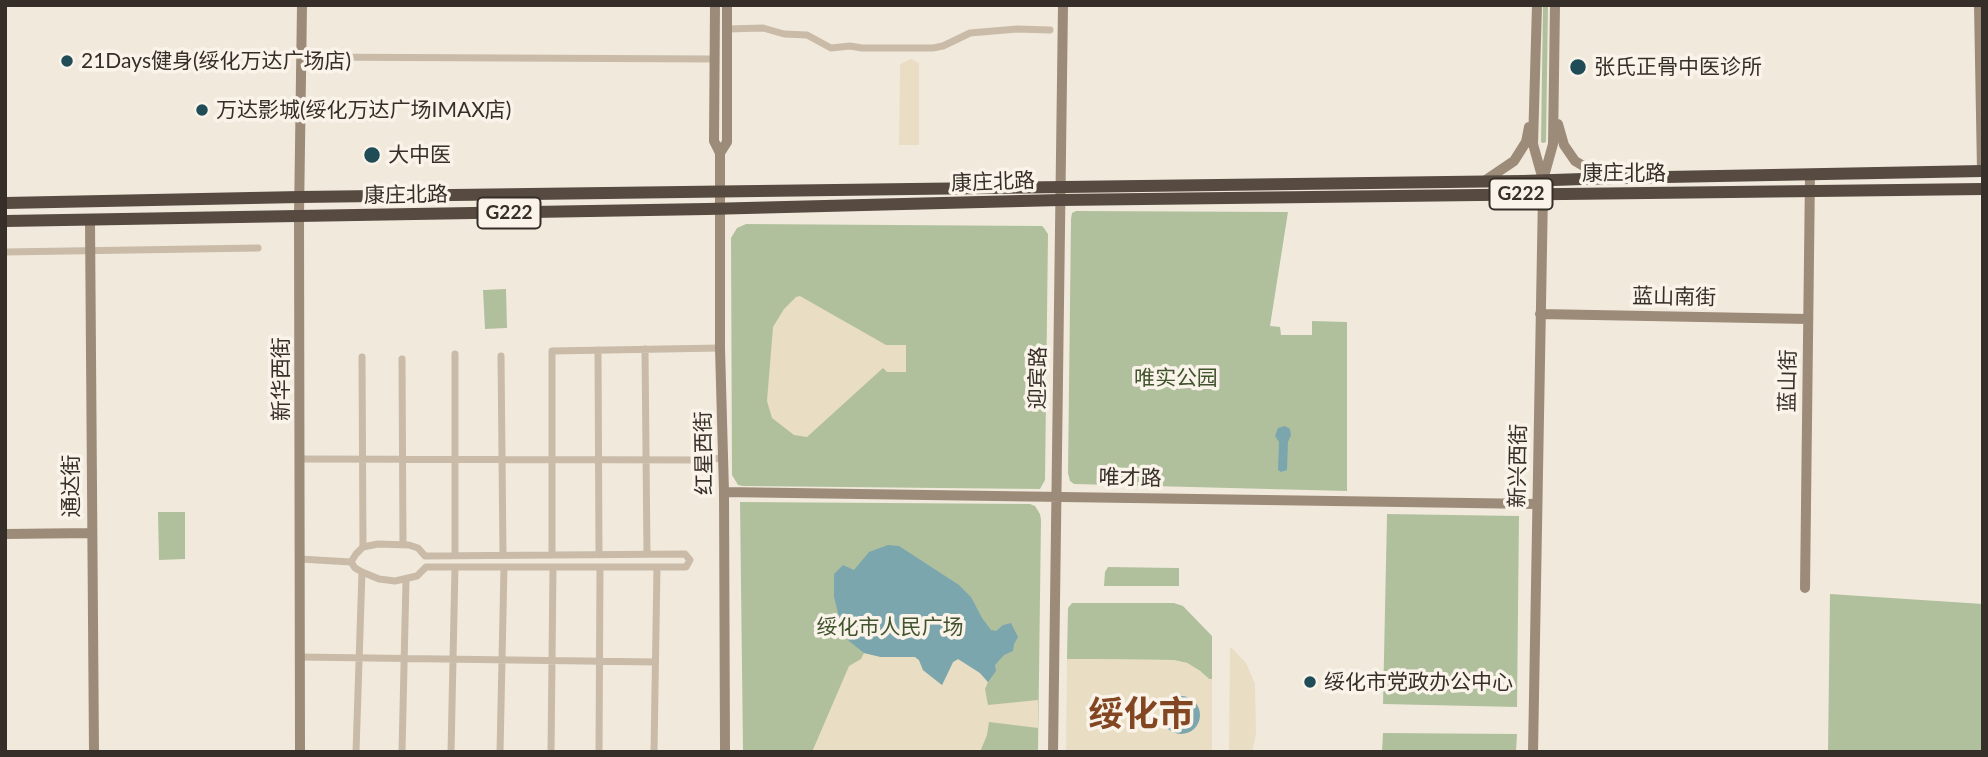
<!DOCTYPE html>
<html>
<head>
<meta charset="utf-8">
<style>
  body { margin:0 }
  #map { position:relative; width:1988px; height:757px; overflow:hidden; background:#f1eadc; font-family:Lato,sans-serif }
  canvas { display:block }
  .frame { position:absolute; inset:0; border:7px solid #362e28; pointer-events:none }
</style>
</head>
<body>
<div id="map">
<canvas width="1988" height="757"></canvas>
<div class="frame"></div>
</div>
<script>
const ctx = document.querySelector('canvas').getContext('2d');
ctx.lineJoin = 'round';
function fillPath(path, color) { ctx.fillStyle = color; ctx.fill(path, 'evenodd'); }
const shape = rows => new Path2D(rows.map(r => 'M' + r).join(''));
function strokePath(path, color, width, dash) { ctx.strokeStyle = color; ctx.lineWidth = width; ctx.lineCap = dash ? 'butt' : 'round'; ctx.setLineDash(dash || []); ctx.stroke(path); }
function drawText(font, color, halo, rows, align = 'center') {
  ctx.font = font + ' Lato,"Noto Sans SC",sans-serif'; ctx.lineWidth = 7; ctx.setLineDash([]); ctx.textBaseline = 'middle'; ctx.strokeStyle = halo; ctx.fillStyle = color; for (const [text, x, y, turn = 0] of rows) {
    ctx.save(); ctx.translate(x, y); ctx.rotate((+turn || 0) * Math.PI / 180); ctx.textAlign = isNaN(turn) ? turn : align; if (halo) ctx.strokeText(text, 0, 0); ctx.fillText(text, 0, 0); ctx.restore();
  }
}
fillPath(shape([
  [1543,5,1548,5,1546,142,1543,143,1541,142],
  [1076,211,1288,212,1270,326,1280,327,1281,335,1312,335,1312,321,1347,322,1347,491,1074,484,1070,481,1068,473,1071,219,1072,213],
  [746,224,1042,226,1044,228,1048,234,1045,480,1040,489,743,486,738,485,732,475,731,238,737,228],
  [506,289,507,328,485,329,483,290],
  [740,502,1030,504,1035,506,1040,514,1041,520,1038,752,743,752],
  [158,512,185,512,185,559,159,560],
  [1387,514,1519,516,1517,707,1383,704],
  [1108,567,1179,568,1179,586,1104,586,1105,572],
  [1830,594,1983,604,1983,752,1828,752],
  [1072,603,1174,603,1183,606,1212,636,1212,679,1209,679,1200,671,1187,663,1173,660,1067,659,1068,608],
  [1383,733,1517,734,1516,752,1382,752]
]), '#b0c09d');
fillPath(shape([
  [911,59,919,63,919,145,899,145,900,64],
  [800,296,886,345,906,345,906,372,887,372,883,368,807,437,794,435,772,418,767,401,773,327,784,309,796,297],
  [1231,647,1246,663,1255,684,1256,734,1252,752,1229,752,1230,649],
  [864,653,881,657,915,657,919,660,923,670,942,685,953,662,958,659,961,660,980,673,988,682,985,689,988,705,1038,700,1038,728,989,722,987,735,980,752,812,752,849,666,861,659],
  [1067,659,1173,660,1187,663,1200,671,1209,679,1212,679,1212,752,1066,752]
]), '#e9ddc4');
fillPath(shape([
  [1285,426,1290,429,1291,435,1288,442,1287,470,1281,472,1278,470,1279,442,1275,436,1278,428],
  [888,545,899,546,959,585,971,597,982,618,991,630,996,631,1003,625,1011,623,1018,637,1014,644,1013,651,1004,655,995,665,996,671,988,682,980,673,958,659,953,662,942,685,923,670,919,660,915,657,881,657,864,653,849,641,842,629,834,597,834,574,843,565,854,570,869,552],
  '1162 715a19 19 0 1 1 38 0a19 19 0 1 1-38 0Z'
]), '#7ca6ae');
strokePath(shape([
  [727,29,763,28,784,34,807,35,831,48,850,46,862,48,933,48,943,46,970,33,1017,29,1050,30],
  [302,57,714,59],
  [5,252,258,248],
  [645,349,647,554],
  [598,350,599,555],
  [501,356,503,555],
  [362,357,363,547],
  [402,359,403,545],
  [300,459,704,460,723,458],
  [455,555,455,354],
  [552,555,552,351,720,348],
  [300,559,351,562,355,568,362,572,379,579,395,581,417,576,426,567,686,567,690,560,685,554,425,556,418,548,409,545,378,544,363,547,356,554,351,562],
  [300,657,655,662],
  [356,752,362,572],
  [402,752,406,580],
  [451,752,455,567],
  [500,752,504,567],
  [551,752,553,567],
  [599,752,600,567],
  [654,752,657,567]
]), '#c9bba8', 7);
strokePath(shape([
  [715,5,714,141,720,153,727,142,727,5],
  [1979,5,1982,171],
  [1558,124,1564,145,1575,161,1592,171,1606,176],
  [720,153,720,348,724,492,725,752],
  [1543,180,1553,144,1555,5],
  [1483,182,1514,161,1526,142,1529,127],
  [90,221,94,752],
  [1540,314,1808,319],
  [724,492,1536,504],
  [5,534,91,533],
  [1805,588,1810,174],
  [300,752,299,216,302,5],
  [1053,752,1063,5],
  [1533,752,1543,193,1543,180,1533,144,1537,5]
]), '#9d8b7a', 10);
strokePath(shape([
  [5,203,300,197,1523,181,1613,178,1983,171],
  [5,221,707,209,1060,200,1983,189]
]), '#574a40', 12);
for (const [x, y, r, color] of [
  [67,61,7,"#1f4c57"],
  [1578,67,9,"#1f4c57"],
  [202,110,7,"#1f4c57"],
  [372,155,9,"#1f4c57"],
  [1310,682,7,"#1f4c57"]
]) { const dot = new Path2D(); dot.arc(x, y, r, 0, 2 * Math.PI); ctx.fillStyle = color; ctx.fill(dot); strokePath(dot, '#f9f3e9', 2.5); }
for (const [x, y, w] of [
  [1521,194,63],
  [509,213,63]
]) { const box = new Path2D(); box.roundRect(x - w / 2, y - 15.5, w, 31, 5); ctx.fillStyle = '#f9f3e9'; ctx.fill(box); strokePath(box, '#362e28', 2); }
drawText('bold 19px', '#362e28', null, [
  ["G222",1521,194],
  ["G222",509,213]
]);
drawText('21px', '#362e28', '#f9f3e9', [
  ["21Days健身(绥化万达广场店)",81,61],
  ["张氏正骨中医诊所",1594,67],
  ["万达影城(绥化万达广场IMAX店)",216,110],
  ["大中医",388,155],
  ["绥化市党政办公中心",1324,682]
], 'left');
drawText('21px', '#362e28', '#f9f3e9', [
  ["康庄北路",1624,173],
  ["康庄北路",993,182,-2],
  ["康庄北路",406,195,-1],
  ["蓝山南街",1674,297,1],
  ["迎宾路",1038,378,-89],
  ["新华西街",281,379,-90],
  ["蓝山街",1788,381,-89],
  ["红星西街",704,453,-91],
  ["新兴西街",1518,466,-89],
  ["唯才路",1130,478,1],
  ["通达街",71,486,-90]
]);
drawText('21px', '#41542d', '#f9f3e9', [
  ["唯实公园",1176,378],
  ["绥化市人民广场",890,627]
]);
drawText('bold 35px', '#834623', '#f9f3e9', [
  ["绥化市",1141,715]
]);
</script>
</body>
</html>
